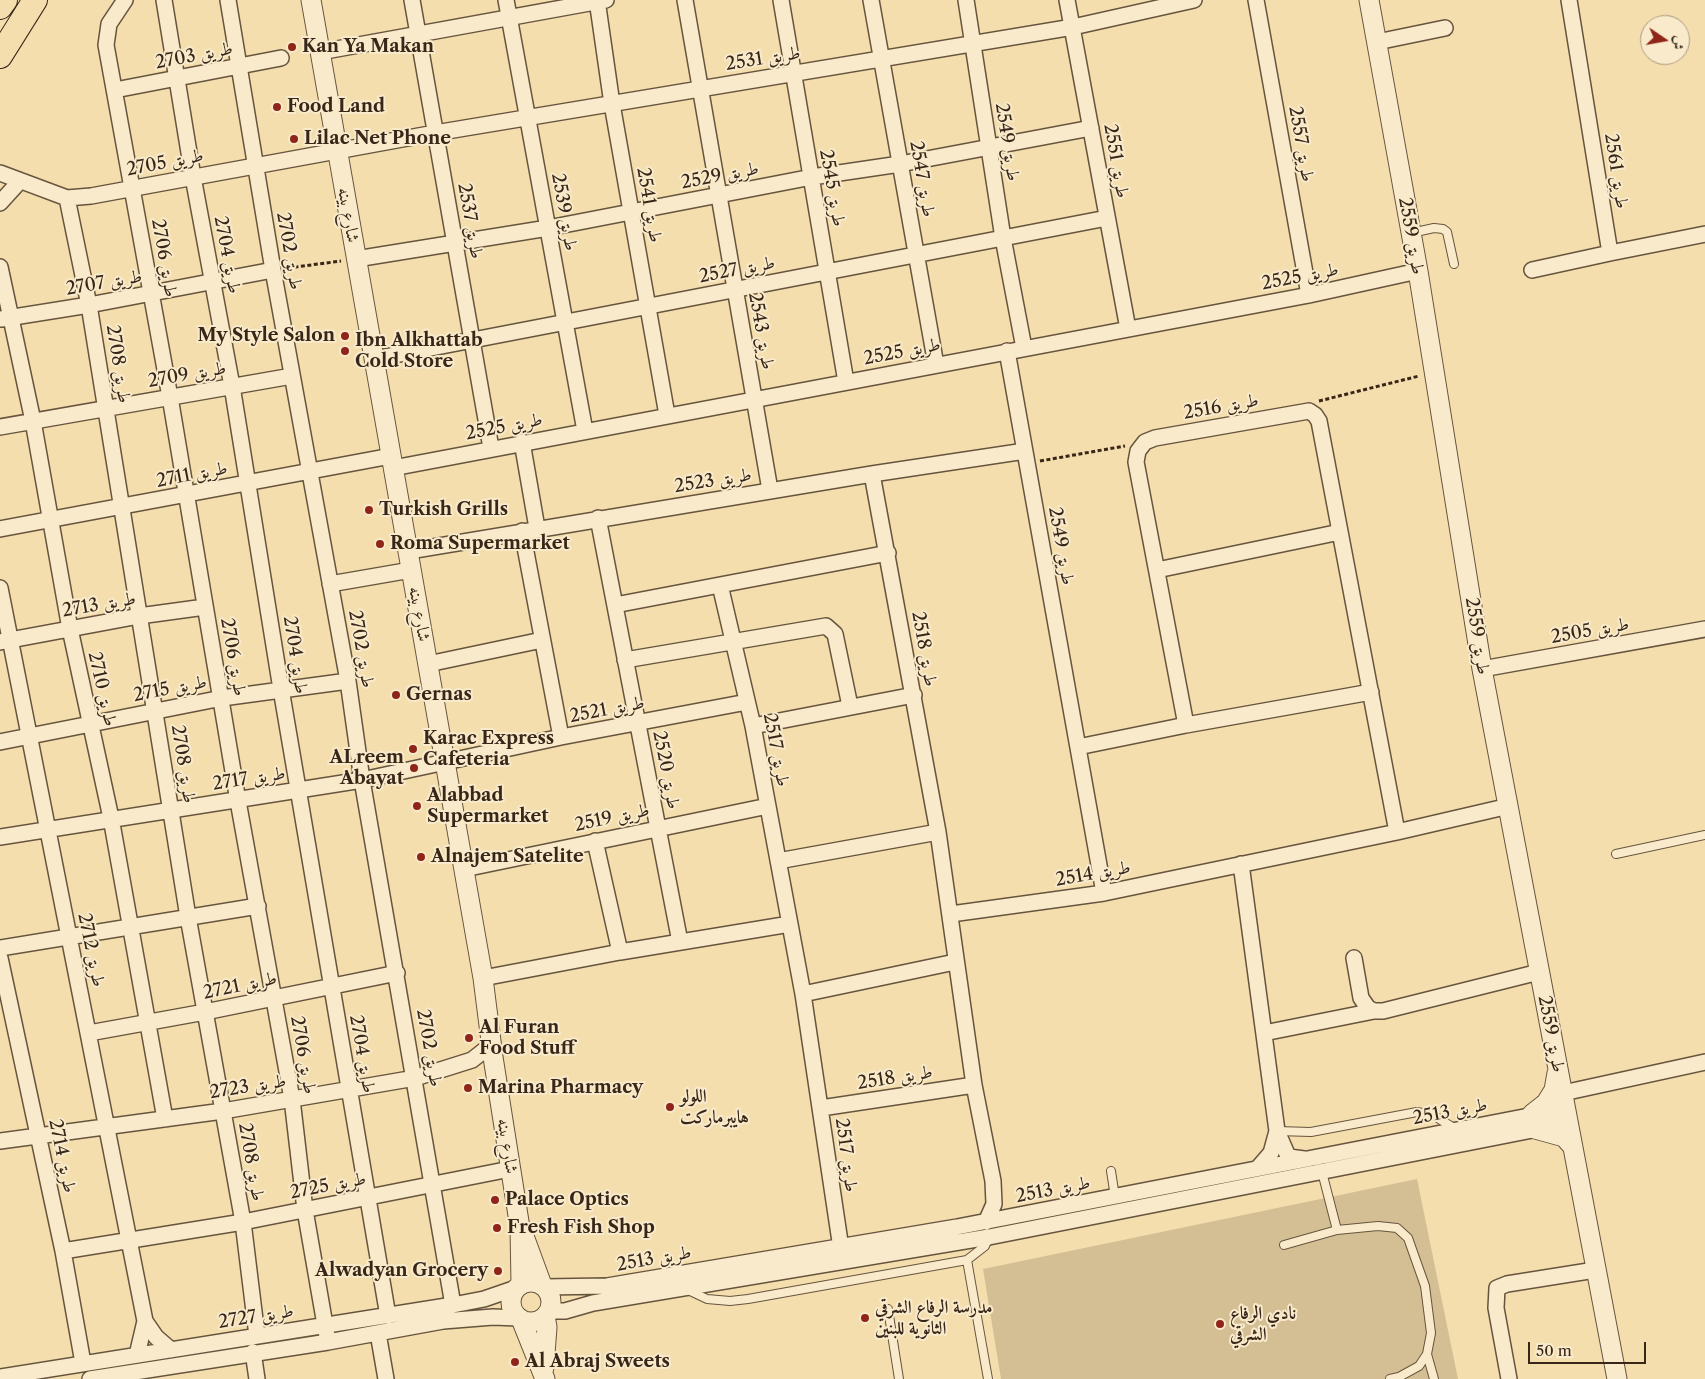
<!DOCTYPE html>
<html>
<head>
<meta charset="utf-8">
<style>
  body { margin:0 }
  #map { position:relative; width:1705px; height:1379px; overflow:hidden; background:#f4deae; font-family:"Libre Caslon Text",Amiri,serif }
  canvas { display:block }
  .north { position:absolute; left:1640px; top:15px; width:50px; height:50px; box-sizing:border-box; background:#f8eaca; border:1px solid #ab9c83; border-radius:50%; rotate:102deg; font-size:14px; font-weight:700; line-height:20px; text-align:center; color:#382619 }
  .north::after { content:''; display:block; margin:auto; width:18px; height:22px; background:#8f2418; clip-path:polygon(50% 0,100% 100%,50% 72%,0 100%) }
  .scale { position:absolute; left:1528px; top:1342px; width:118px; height:22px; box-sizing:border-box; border:2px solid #382619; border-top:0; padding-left:6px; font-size:15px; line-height:18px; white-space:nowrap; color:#382619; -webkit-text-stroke:4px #f8eaca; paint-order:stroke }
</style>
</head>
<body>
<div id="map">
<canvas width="1705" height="1379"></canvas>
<div class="north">ش</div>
<div class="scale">50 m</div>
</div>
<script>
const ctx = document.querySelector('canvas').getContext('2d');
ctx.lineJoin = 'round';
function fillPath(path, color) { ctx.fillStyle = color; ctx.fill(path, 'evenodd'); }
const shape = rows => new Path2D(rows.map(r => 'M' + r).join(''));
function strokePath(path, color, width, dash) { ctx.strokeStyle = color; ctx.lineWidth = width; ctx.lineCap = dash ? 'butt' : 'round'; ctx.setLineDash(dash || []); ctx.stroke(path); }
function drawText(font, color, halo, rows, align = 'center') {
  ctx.font = font + ' "Libre Caslon Text",Amiri,serif'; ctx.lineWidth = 4; ctx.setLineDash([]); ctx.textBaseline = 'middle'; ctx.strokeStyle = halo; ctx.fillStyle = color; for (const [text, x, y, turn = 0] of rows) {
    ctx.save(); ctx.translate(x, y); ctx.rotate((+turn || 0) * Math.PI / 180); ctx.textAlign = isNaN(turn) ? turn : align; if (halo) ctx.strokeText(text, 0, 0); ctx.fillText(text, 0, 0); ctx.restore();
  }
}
fillPath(shape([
  [1417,1179,1458,1379,1001,1379,983,1269]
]), '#d4bf95');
const service = shape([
  [1411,233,1434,228,1443,229,1447,232,1454,264],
  [1616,854,1705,835],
  [1277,1131,1311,1132,1417,1112,1433,1115,1457,1130],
  [1111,1171,1115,1197],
  [1322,1172,1337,1230],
  [1284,1245,1337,1230,1378,1226,1397,1228,1408,1238,1425,1286,1431,1333,1427,1354,1419,1366,1399,1377,1390,1379],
  [967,1260,988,1379],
  [688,1290,707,1299,730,1301,748,1299,967,1260,985,1246,989,1237],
  [888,1309,899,1379],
  [1427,1354,1434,1379]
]);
const minor = shape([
  [125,0,109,24,106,45,170,397,238,801,292,1099,305,1210,328,1342],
  [164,0,193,177,232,386,281,689,388,1316],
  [228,0,273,270,348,681,362,780,453,1305],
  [412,0,491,448],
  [506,0,585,431],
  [597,0,612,104,667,415],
  [685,0,770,490],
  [781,0,846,382],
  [871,0,936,365],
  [966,0,1003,238,1024,348],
  [1067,0,1128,329],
  [1256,0,1309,295],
  [1569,0,1610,253,1705,234],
  [1377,42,1445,28],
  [320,52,606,0],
  [115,90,281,58],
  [0,173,67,198,91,196,435,133,1073,27,1194,0],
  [67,198,89,305,188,917,243,1222,257,1336],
  [0,203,20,181],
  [356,259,548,228,812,177,900,164,1091,128],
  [0,267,33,421,70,629,111,818,165,1119],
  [1532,270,1610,253],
  [1,319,89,305,273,270],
  [1007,351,1104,893],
  [374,359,1107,218],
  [0,427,292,376],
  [522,442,537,528],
  [393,468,1309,295,1418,271],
  [872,474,938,832,974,1085,993,1181,994,1204,986,1222],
  [598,518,680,942],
  [0,529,391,456],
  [522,531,561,737],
  [409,551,872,474,1025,451],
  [1157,570,1340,532],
  [330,584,411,570],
  [720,585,753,726,803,994,842,1255],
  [0,588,145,1321,137,1355],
  [615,605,888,553],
  [0,642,139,616,205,607],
  [625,660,826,626,835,634,850,706],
  [428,664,542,640],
  [1482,669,1705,629],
  [1186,725,1136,462,1138,451,1145,442,1155,438,1309,411,1315,415,1319,421,1397,832],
  [753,726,914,695],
  [0,742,222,698,348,681],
  [1078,747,1186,725,1371,692],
  [0,837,362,780,561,737,747,702],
  [595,841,620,952],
  [778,861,938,832],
  [1241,864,1277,1131,1287,1154,1289,1157,1304,1159],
  [464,869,768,806],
  [951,914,1104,893,1397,832,1509,806],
  [0,948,258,906],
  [0,958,63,1251,83,1363],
  [1354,958,1361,998,1368,1008,1374,1011,1383,1011,1539,972],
  [483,978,620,952,790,924],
  [803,994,955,962],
  [89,1033,205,1012,397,973],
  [1264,1033,1374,1011],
  [1563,1093,1705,1062],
  [821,1108,974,1085],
  [0,1141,223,1111,415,1078,472,1060,486,1049,491,1042],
  [1258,1168,1271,1153,1277,1131],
  [63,1251,243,1222,510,1169],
  [544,1287,607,1286,957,1227,1565,1109],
  [549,1311,565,1311,593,1303,989,1237,1568,1123],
  [145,1321,156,1337,171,1350],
  [378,1333,386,1379],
  [253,1352,257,1379],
  [0,1377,453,1305,484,1299,516,1288],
  [90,1379,328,1342,443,1321,493,1317,519,1318],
  [1509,1379,1496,1308,1497,1288,1507,1284,1595,1270]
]);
const tertiary = shape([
  [311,0,483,978,493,1057,520,1228,521,1284],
  [1369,0,1418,271,1482,669,1617,1379],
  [1532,1114,1546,1103,1554,1090,1557,1073],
  [1535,1129,1564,1137,1573,1147],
  [524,1236,542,1285],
  '511 1302a20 20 0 1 1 40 0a20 20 0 1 1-40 0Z',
  [521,1319,545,1379],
  [544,1368,547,1327,545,1316]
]);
const primary = shape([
  [0,7,5,0],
  [0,56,35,0]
]);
strokePath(service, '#67543e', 10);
strokePath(minor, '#67543e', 18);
strokePath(tertiary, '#67543e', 21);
strokePath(primary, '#382619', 26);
strokePath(shape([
  [288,268,341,261],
  [1319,401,1419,376],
  [1040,461,1125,446]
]), '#382619', 3, [4, 2.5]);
strokePath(service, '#f8eaca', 8);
strokePath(minor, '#f8eaca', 15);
strokePath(tertiary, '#f8eaca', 19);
strokePath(primary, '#f4deae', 24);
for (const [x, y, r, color] of [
  [292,47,5,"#8f2418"],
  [277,107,5,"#8f2418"],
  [294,139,5,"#8f2418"],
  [345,336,5,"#8f2418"],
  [345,351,5,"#8f2418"],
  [369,510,5,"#8f2418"],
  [380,544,5,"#8f2418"],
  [396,695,5,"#8f2418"],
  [413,749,5,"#8f2418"],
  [414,768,5,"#8f2418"],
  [417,806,5,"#8f2418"],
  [421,857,5,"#8f2418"],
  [469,1038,5,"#8f2418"],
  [468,1088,5,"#8f2418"],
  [670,1107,5,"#8f2418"],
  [495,1200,5,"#8f2418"],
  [497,1228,5,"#8f2418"],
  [498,1271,5,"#8f2418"],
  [865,1318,5,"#8f2418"],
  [1220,1324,5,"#8f2418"],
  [515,1362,5,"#8f2418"]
]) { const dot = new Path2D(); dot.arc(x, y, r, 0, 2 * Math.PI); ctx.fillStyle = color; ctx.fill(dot); strokePath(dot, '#f8eaca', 2); }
drawText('bold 18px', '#382619', '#f8eaca', [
  ["Kan Ya Makan",302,47],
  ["Food Land",287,107],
  ["Lilac Net Phone",304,139],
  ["My Style Salon",335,336,"right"],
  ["Ibn Alkhattab",355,341],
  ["Cold Store",355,362],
  ["Turkish Grills",379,510],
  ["Roma Supermarket",390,544],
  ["Gernas",406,695],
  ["Karac Express",423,739],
  ["Cafeteria",423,760],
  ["ALreem",404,758,"right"],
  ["Abayat",404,779,"right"],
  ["Alabbad",427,796],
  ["Supermarket",427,817],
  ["Alnajem Satelite",431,857],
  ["Al Furan",479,1028],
  ["Food Stuff",479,1049],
  ["Marina Pharmacy",478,1088],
  ["اللولو",680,1097],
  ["هايبرماركت",680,1118],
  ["Palace Optics",505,1200],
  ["Fresh Fish Shop",507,1228],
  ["Alwadyan Grocery",488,1271,"right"],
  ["مدرسة الرفاع الشرقي",875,1308],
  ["الثانوية للبنين",875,1329],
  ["نادي الرفاع",1230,1314],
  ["الشرقي",1230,1335],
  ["Al Abraj Sweets",525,1362]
], 'left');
drawText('18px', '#382619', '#f8eaca', [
  ["طريق 2703",194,56,-11],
  ["طريق 2531",763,59,-9],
  ["طريق 2549",1007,142,81],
  ["طريق 2557",1301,144,80],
  ["طريق 2551",1116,161,80],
  ["طريق 2705",165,163,-11],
  ["طريق 2561",1616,171,81],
  ["طريق 2529",720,176,-11],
  ["طريق 2547",922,179,80],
  ["طريق 2545",832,188,80],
  ["طريق 2541",649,205,80],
  ["طريق 2539",564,212,80],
  ["شارع بينه",348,215,80],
  ["طريق 2537",470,221,80],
  ["طريق 2559",1411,236,80],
  ["طريق 2702",289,251,80],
  ["طريق 2704",227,255,79],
  ["طريق 2706",164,258,80],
  ["طريق 2527",737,270,-11],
  ["طريق 2525",1300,277,-11],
  ["طريق 2707",104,283,-10],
  ["طريق 2543",761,331,80],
  ["طريق 2525",902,352,-11],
  ["طريق 2708",118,364,81],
  ["طريق 2709",187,375,-10],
  ["طريق 2516",1221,407,-10],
  ["طريق 2525",504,427,-11],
  ["طريق 2711",192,475,-11],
  ["طريق 2523",713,481,-9],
  ["طريق 2549",1061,546,80],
  ["طريق 2713",99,605,-10],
  ["شارع بينه",419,614,80],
  ["طريق 2505",1590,631,-10],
  ["طريق 2559",1477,636,81],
  ["طريق 2702",361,649,80],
  ["طريق 2518",924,649,80],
  ["طريق 2704",295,655,81],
  ["طريق 2706",233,657,80],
  ["طريق 2710",102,689,77],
  ["طريق 2715",170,689,-11],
  ["طريق 2521",607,710,-11],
  ["طريق 2517",776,750,79],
  ["طريق 2708",183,764,81],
  ["طريق 2520",666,770,79],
  ["طريق 2717",249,779,-9],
  ["طريق 2519",612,818,-12],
  ["طريق 2514",1093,874,-10],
  ["طريق 2712",91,950,78],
  ["طريق 2721",240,986,-12],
  ["طريق 2559",1551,1034,79],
  ["طريق 2702",429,1048,80],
  ["طريق 2704",362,1054,80],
  ["طريق 2706",303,1055,80],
  ["طريق 2518",895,1078,-9],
  ["طريق 2723",248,1087,-9],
  ["طريق 2513",1450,1112,-11],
  ["شارع بينه",507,1146,81],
  ["طريق 2517",846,1155,82],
  ["طريق 2714",62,1156,78],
  ["طريق 2708",251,1162,80],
  ["طريق 2725",328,1186,-11],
  ["طريق 2513",1053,1190,-11],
  ["طريق 2513",654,1259,-10],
  ["طريق 2727",256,1317,-9]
]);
</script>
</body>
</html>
